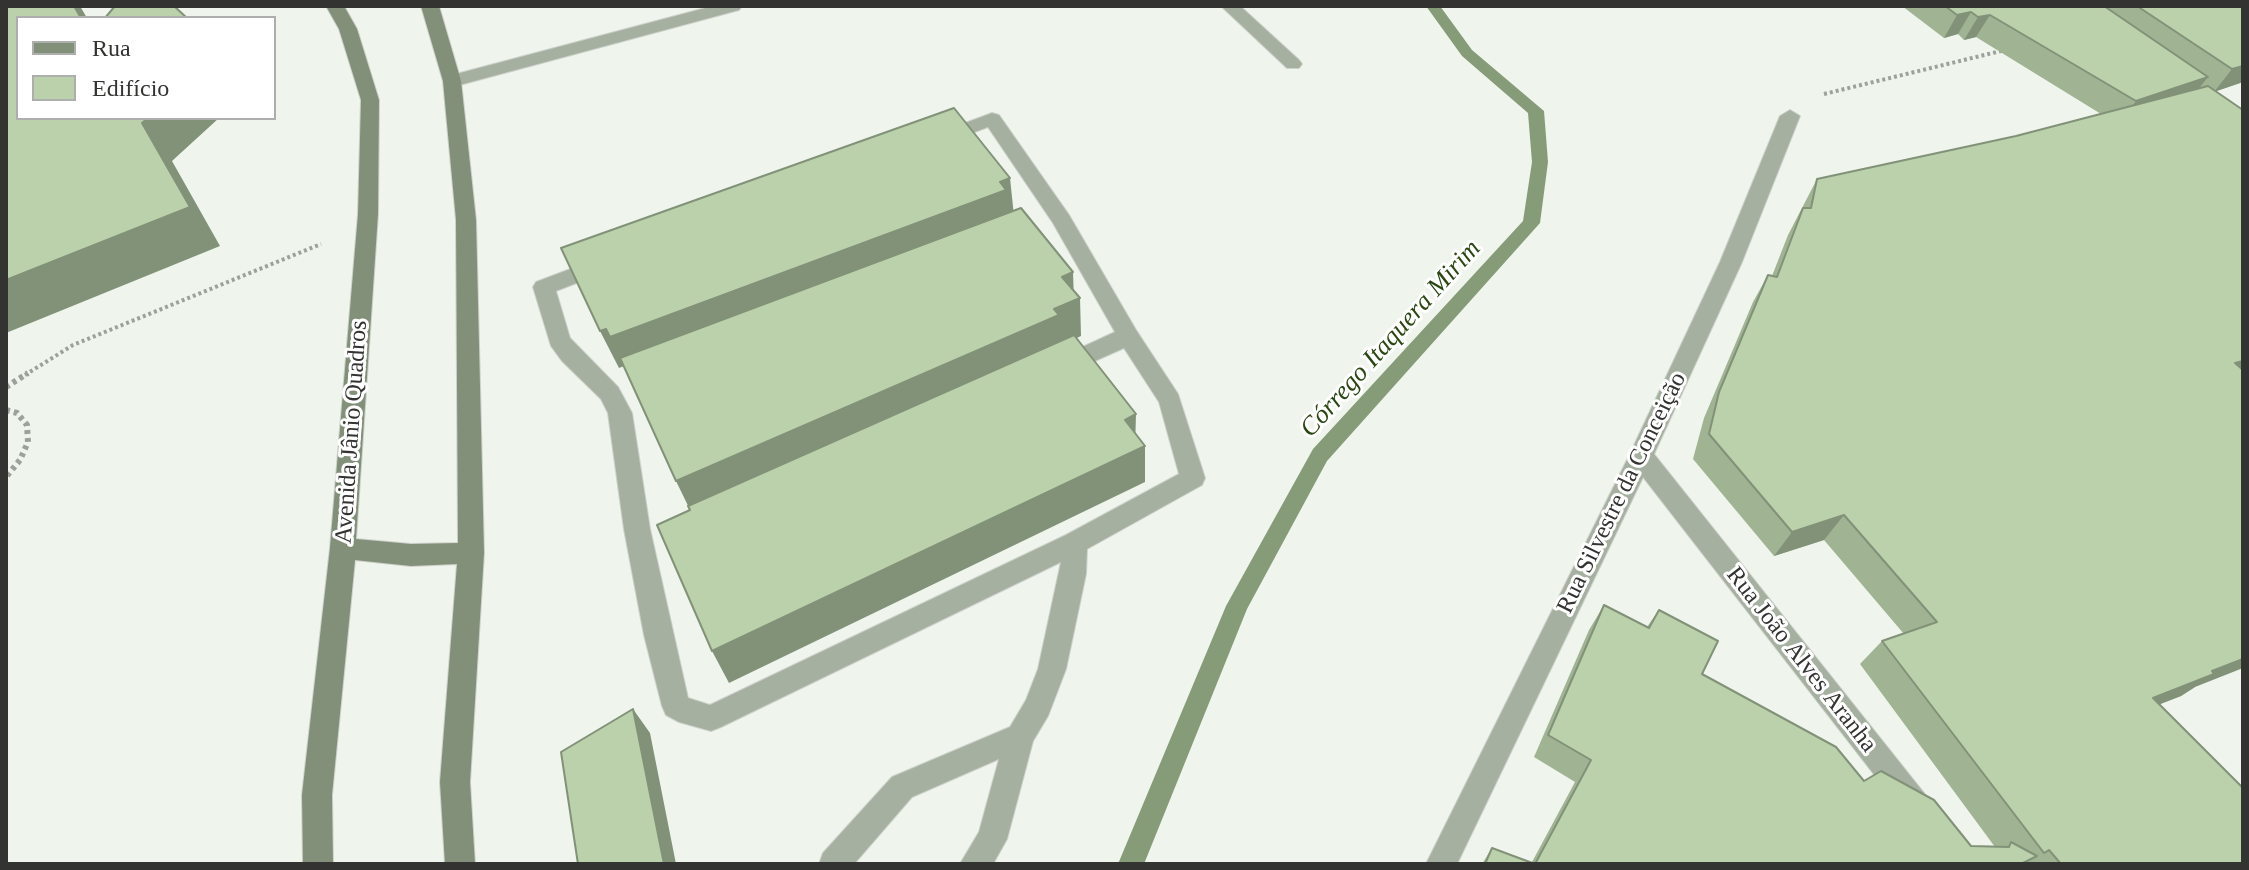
<!DOCTYPE html>
<html>
<head>
<meta charset="utf-8">
<style>
  body { margin:0 }
  #map { position:relative; width:2249px; height:870px; overflow:hidden; background:#eff4ed; font-family:"Times New Roman",serif }
  canvas { display:block }
  .frame { position:absolute; inset:0; border:8px solid #333432; pointer-events:none }
  .legend { position:absolute; left:16px; top:16px; width:260px; height:104px; box-sizing:border-box; background:#fff; border:2px solid #adaead; margin:0; padding:10px 14px; list-style:none; font-size:24px; color:#333432 }
  .legend li { display:flex; align-items:center; gap:16px; height:40px }
  .legend b { width:40px; border:2px solid #adaead }
</style>
</head>
<body>
<div id="map">
<canvas width="2249" height="870"></canvas>
<div class="frame"></div>
<ul class="legend">
<li><b style="height:10px;background:#829079"></b>Rua</li>
<li><b style="height:22px;background:#bad1ab"></b>Edifício</li>
</ul>
</div>
<script>
const ctx = document.querySelector('canvas').getContext('2d');
ctx.lineJoin = 'round';
const shape = rows => new Path2D(rows.map(r => 'M' + r).join(''));
function fillPath(path, color) { ctx.fillStyle = color; ctx.fill(path, 'evenodd'); }
function strokePath(path, color, width, dash) { ctx.strokeStyle = color; ctx.lineWidth = width; ctx.lineCap = dash ? 'butt' : 'round'; ctx.setLineDash(dash || []); ctx.stroke(path); }
function drawText(font, color, halo, rows, align = 'center') {
  ctx.font = font + ' "Times New Roman",serif'; ctx.lineWidth = 6; ctx.setLineDash([]); ctx.textBaseline = 'middle'; ctx.strokeStyle = halo; ctx.fillStyle = color; for (const [text, x, y, turn = 0] of rows) {
    ctx.save(); ctx.translate(x, y); ctx.rotate((+turn || 0) * Math.PI / 180); ctx.textAlign = isNaN(turn) ? turn : align; if (halo) ctx.strokeText(text, 0, 0); ctx.fillText(text, 0, 0); ctx.restore();
  }
}
fillPath(shape([
  [1426,6,1440,6,1472,50,1544,111,1548,162,1540,223,1327,461,1247,609,1144,864,1118,864,1226,606,1313,449,1523,221,1532,162,1528,113,1462,56,1426,6]
]), '#869c79');
const lane = shape([
  [1221,6,1240,6,1299,60,1302,64,1299,68,1287,68,1221,6]
]);
const street = shape([
  [713,6,742,6,739,10,452,87,443,81,445,77,713,6],
  [1790,110,1800,116,1742,262,1654,454,1924,793,1929,803,1924,813,1914,817,1904,813,1643,477,1457,864,1426,864,1629,456,1720,262,1780,116,1790,110],
  [992,113,999,115,1069,215,1136,330,1178,394,1205,478,1202,485,1087,549,1086,574,1066,669,1048,716,1033,741,1007,839,993,864,960,864,979,832,999,759,912,797,854,864,819,864,823,853,892,777,1010,727,1026,700,1038,669,1061,562,721,727,711,731,679,722,666,715,662,706,644,635,624,529,608,413,601,399,562,361,551,346,533,287,536,282,602,257,610,260,613,265,610,270,556,291,570,338,618,387,632,413,650,529,688,698,710,705,1066,535,1179,474,1159,402,1124,348,1068,373,1060,376,1052,373,1049,367,1052,361,1115,332,1053,223,988,127,940,145,930,139,933,135,992,113]
]);
const secondary = shape([
  [326,6,344,6,357,29,379,100,378,214,356,539,411,544,458,543,456,220,443,81,421,6,439,6,461,81,476,220,484,553,470,782,475,864,445,864,440,782,457,564,411,566,355,560,332,795,333,864,303,864,302,795,330,548,358,214,361,100,339,29,326,6]
]);
strokePath(lane, '#cdd1cb', 2);
strokePath(street, '#cdd1cb', 2);
strokePath(secondary, '#cdd1cb', 2);
strokePath(shape([
  [1824,94,2005,50],
  [25,375,73,345,321,244]
]), '#9da19c', 4, [3, 3]);
strokePath(shape([
  [6,387,28,373],
  [6,410,17,413,27,425,28,442,20,460,6,477]
]), '#9da19c', 6, [4, 4]);
fillPath(lane, '#a6b0a0');
fillPath(street, '#a6b0a0');
fillPath(secondary, '#829079');
fillPath(shape([
  [1902,6,2243,6,2243,82,2216,91,2195,687,2181,696,2160,704,2243,864,1482,864,1492,848,1532,862,1575,782,1534,757,1589,630,1604,605,1647,627,1659,610,1702,674,1864,781,1971,846,1995,847,1860,664,1882,641,1904,634,1824,540,1774,556,1693,459,1704,418,1753,302,1768,275,1772,276,1788,235,1817,179,2016,136,2101,114,1976,37,1964,40,1958,34,1944,38]
]), '#a0b493');
fillPath(shape([
  [74,6,80,6,87,18,81,18],
  [1971,12,1958,34,1944,38,1957,15],
  [1990,15,1976,37,1964,40,1978,17],
  [2243,66,2243,82,2214,92,2232,69],
  [2208,77,2190,100,2118,124,2136,101],
  [148,118,219,118,172,161,220,246,6,333,6,280,142,123],
  [1010,178,1014,216,619,368,600,331],
  [1073,272,1074,301,1080,298,1081,336,693,516,676,481,1054,309,1062,277],
  [2243,361,2243,382,2235,363],
  [1136,414,1135,450,1145,446,1145,482,729,683,712,651],
  [1844,515,1824,540,1774,556,1792,532],
  [2243,659,2243,668,2195,687,2181,696,2122,719,2153,698,2212,671],
  [633,709,650,733,676,864,664,864]
]), '#829278');
const building = shape([
  [6,6,74,6,81,18,18,18,18,118,148,118,142,123,190,207,6,280,6,6],
  [115,6,174,6,187,18,105,18,115,6],
  [1945,6,2104,6,2208,77,2136,101,1990,15,1978,17,1971,12,1957,15,1945,6],
  [2137,6,2243,6,2243,66,2232,69,2137,6],
  [2208,86,2243,110,2243,361,2235,363,2243,370,2243,659,2212,671,2214,674,2153,698,2243,788,2243,864,2061,864,2049,850,2044,853,1882,641,1937,622,1844,515,1792,532,1709,434,1719,392,1768,275,1777,277,1803,208,1811,208,1817,179,2016,136,2208,86],
  [954,108,1010,178,1000,182,1006,190,610,337,606,329,600,331,561,248,954,108],
  [1021,208,1073,272,1062,277,1080,298,1054,309,1059,315,676,481,620,358,1021,208],
  [1074,335,1136,414,1125,420,1145,446,712,651,657,525,690,510,688,506,1074,335],
  [1604,605,1649,628,1659,610,1718,641,1702,674,1836,747,1864,781,1881,771,1934,800,1971,846,2009,847,2011,842,2037,856,2021,864,1485,864,1492,848,1535,864,1591,760,1548,735,1604,605],
  [633,709,664,864,578,864,561,752,633,709]
]);
fillPath(building, '#bad1ab');
strokePath(building, '#829278', 2);
drawText('24px', '#333432', '#fff', [
  ["Avenida Jânio Quadros",352,432,-86],
  ["Rua Silvestre da Conceição",1622,493,-64],
  ["Rua João Alves Aranha",1801,660,52]
]);
drawText('italic 26px', '#2a4711', '#fff', [
  ["Córrego Itaquera Mirim",1391,339,-48]
]);
</script>
</body>
</html>
